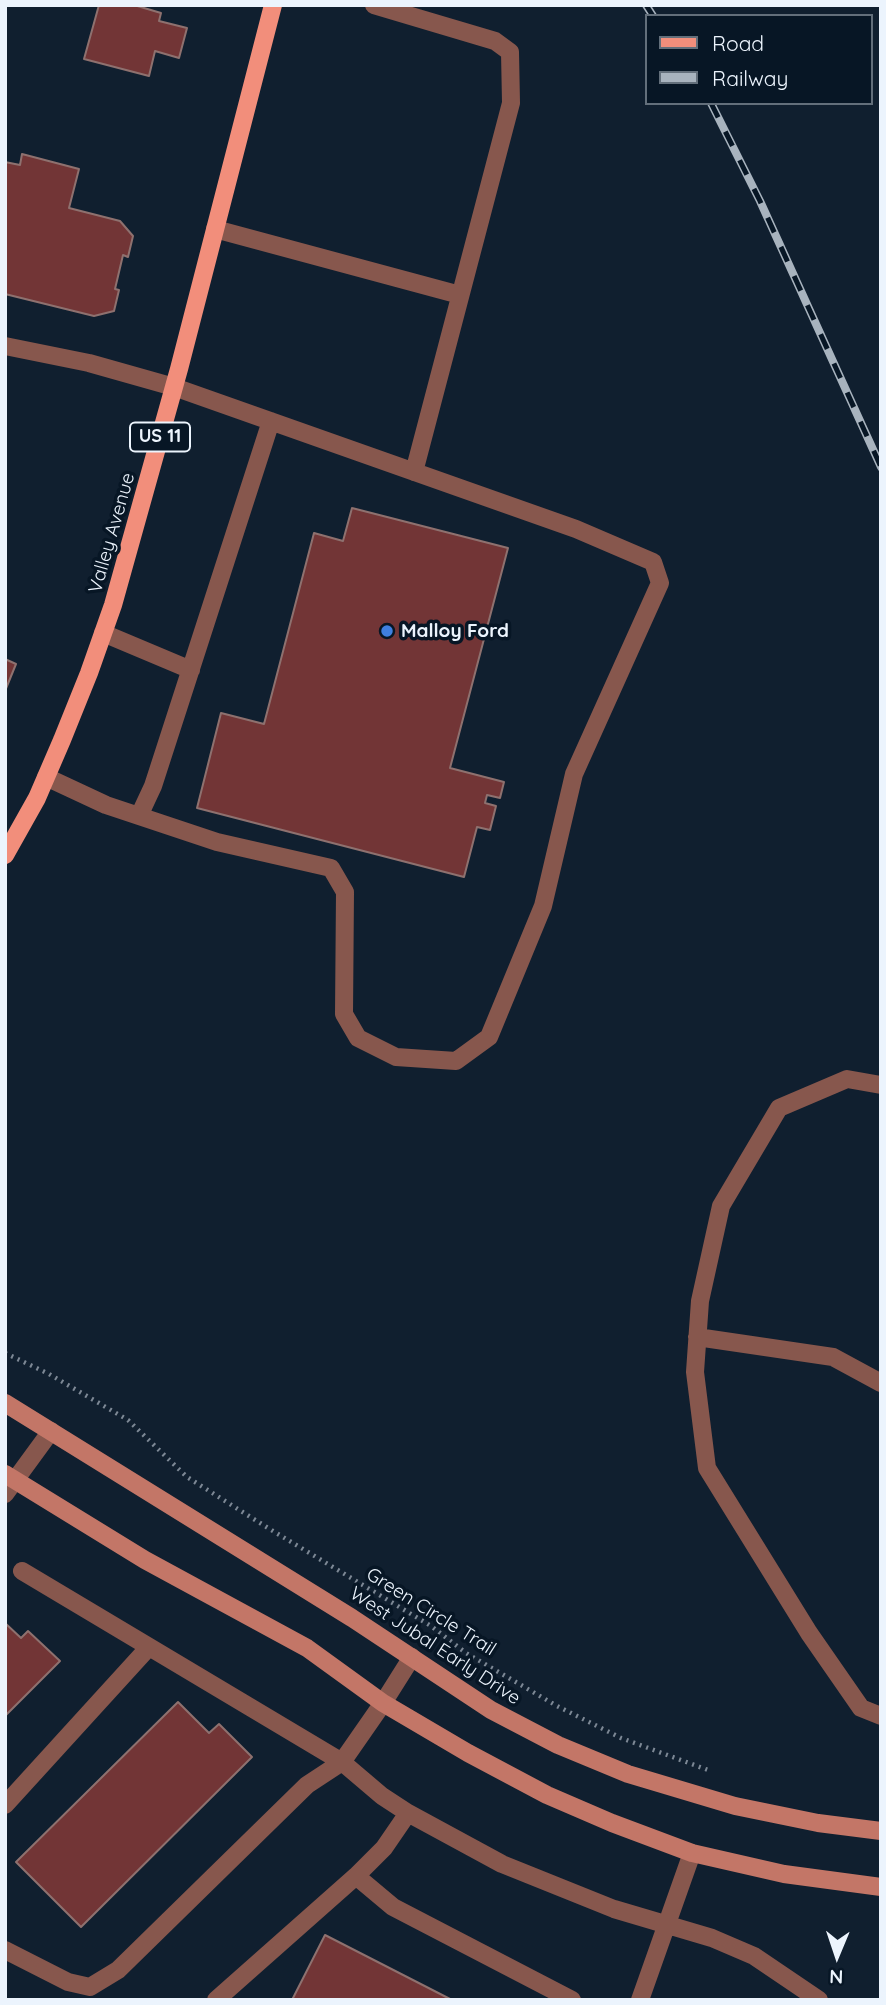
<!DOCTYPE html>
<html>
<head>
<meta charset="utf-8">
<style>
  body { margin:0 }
  #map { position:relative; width:886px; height:2005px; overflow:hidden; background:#101f2f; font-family:Quicksand,sans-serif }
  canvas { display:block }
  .frame { position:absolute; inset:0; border:7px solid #ecf4fd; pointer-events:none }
  .legend { position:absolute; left:645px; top:14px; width:228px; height:91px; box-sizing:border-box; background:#071625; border:2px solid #636f7b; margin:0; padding:9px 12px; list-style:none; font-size:21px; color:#ecf4fd }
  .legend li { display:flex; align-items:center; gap:14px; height:35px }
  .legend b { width:35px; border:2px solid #636f7b }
  .north { position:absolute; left:802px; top:1921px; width:70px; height:70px; -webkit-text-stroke:5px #071625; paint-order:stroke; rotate:182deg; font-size:19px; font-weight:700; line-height:28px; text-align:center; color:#ecf4fd }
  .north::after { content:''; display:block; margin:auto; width:24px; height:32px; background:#ecf4fd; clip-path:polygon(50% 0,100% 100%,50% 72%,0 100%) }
</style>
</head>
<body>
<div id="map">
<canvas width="886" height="2005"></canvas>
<div class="frame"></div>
<ul class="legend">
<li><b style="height:9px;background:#f28e7b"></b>Road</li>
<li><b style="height:9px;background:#a8b3be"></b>Railway</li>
</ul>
<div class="north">N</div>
</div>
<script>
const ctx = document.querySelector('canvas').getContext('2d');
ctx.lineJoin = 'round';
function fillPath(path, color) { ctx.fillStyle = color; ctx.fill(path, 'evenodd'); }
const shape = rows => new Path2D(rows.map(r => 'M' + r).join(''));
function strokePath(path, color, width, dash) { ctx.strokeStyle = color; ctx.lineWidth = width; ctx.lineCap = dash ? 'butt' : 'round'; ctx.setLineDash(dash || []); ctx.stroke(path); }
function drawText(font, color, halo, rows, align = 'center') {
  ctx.font = font + ' Quicksand,sans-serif'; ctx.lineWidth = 7; ctx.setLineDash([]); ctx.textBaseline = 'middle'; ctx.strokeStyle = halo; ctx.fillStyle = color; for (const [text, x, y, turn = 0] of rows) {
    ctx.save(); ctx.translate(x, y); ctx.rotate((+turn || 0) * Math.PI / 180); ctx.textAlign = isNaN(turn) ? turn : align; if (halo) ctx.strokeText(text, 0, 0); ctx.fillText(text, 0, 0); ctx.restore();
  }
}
const building = shape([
  [99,5,134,5,161,13,159,21,187,28,179,58,155,51,149,76,84,59,99,5],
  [22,154,79,169,69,208,120,221,133,236,128,257,123,255,115,289,119,290,114,311,94,316,5,294,5,162,20,165,22,154],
  [352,508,508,548,450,768,504,782,500,798,487,795,485,803,496,806,490,830,477,827,464,877,197,808,221,713,264,724,314,533,343,541,352,508],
  [5,659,16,664,5,691,5,659],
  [5,1623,21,1638,28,1631,60,1661,5,1716,5,1623],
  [178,1702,209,1733,219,1724,252,1757,81,1927,16,1862,178,1702],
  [325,1935,452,2000,292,2000,325,1935]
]);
fillPath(building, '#723536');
strokePath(building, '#8e716f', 2);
strokePath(shape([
  [5,1353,49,1374,128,1420,187,1477,268,1528,431,1626,466,1653,557,1706,621,1738,708,1770]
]), '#7d8895', 4.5, [2, 5]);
strokePath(shape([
  [374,5,495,41,510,52,511,103,414,472],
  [215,229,460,295],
  [5,346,89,363,174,387,576,529,653,562,660,583,574,774,543,906,489,1037,456,1061,396,1057,358,1038,344,1014,345,892,331,868,217,842,139,816],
  [103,633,191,670],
  [46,777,106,805,139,816,153,786,271,421],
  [881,1085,847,1079,779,1108,721,1206,700,1301,695,1372,707,1468,809,1633,861,1708,881,1716],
  [697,1337,833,1357,881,1383],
  [5,1494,51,1431],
  [5,1805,149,1647],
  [408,1813,502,1864,614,1909,712,1938,754,1956,819,2000],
  [356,1876,393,1907,572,2000],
  [5,1950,68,1982,90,1987,118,1970,307,1785,342,1762,22,1571],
  [216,2000,356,1876,384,1848,408,1813,382,1796,342,1762,383,1703],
  [640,2000,692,1853]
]), '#87574d', 18);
strokePath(shape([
  [383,1703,412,1657]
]), '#87574d', 18);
strokePath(shape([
  [5,1403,352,1618,491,1710,558,1745,628,1774,735,1806,818,1823,881,1831],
  [5,1474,145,1560,307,1648,383,1703,468,1753,547,1795,612,1823,692,1853,784,1874,881,1887]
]), '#c37667', 18);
strokePath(shape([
  [5,855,37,798,62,740,89,673,113,605,179,369,273,5]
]), '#f28e7b', 18);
const rail = shape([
  [646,5,653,16],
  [711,103,760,201,881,467]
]);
strokePath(rail, '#a8b3be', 8);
strokePath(rail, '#071625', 5, [16]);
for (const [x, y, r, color] of [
  [387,631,7,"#3f7fe0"]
]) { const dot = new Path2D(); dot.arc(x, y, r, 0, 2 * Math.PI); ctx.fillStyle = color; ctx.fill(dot); strokePath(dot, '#071625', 2.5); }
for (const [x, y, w] of [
  [160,437,60]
]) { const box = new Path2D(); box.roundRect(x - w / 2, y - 14.5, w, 29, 5); ctx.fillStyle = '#071625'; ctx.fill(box); strokePath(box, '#ecf4fd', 2); }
drawText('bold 18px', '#ecf4fd', null, [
  ["US 11",160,437]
]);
drawText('19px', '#ecf4fd', '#071625', [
  ["Valley Avenue",112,533,-74],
  ["Green Circle Trail",431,1612,32],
  ["West Jubal Early Drive",435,1646,33]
]);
drawText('bold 19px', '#ecf4fd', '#071625', [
  ["Malloy Ford",401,631]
], 'left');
</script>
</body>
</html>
